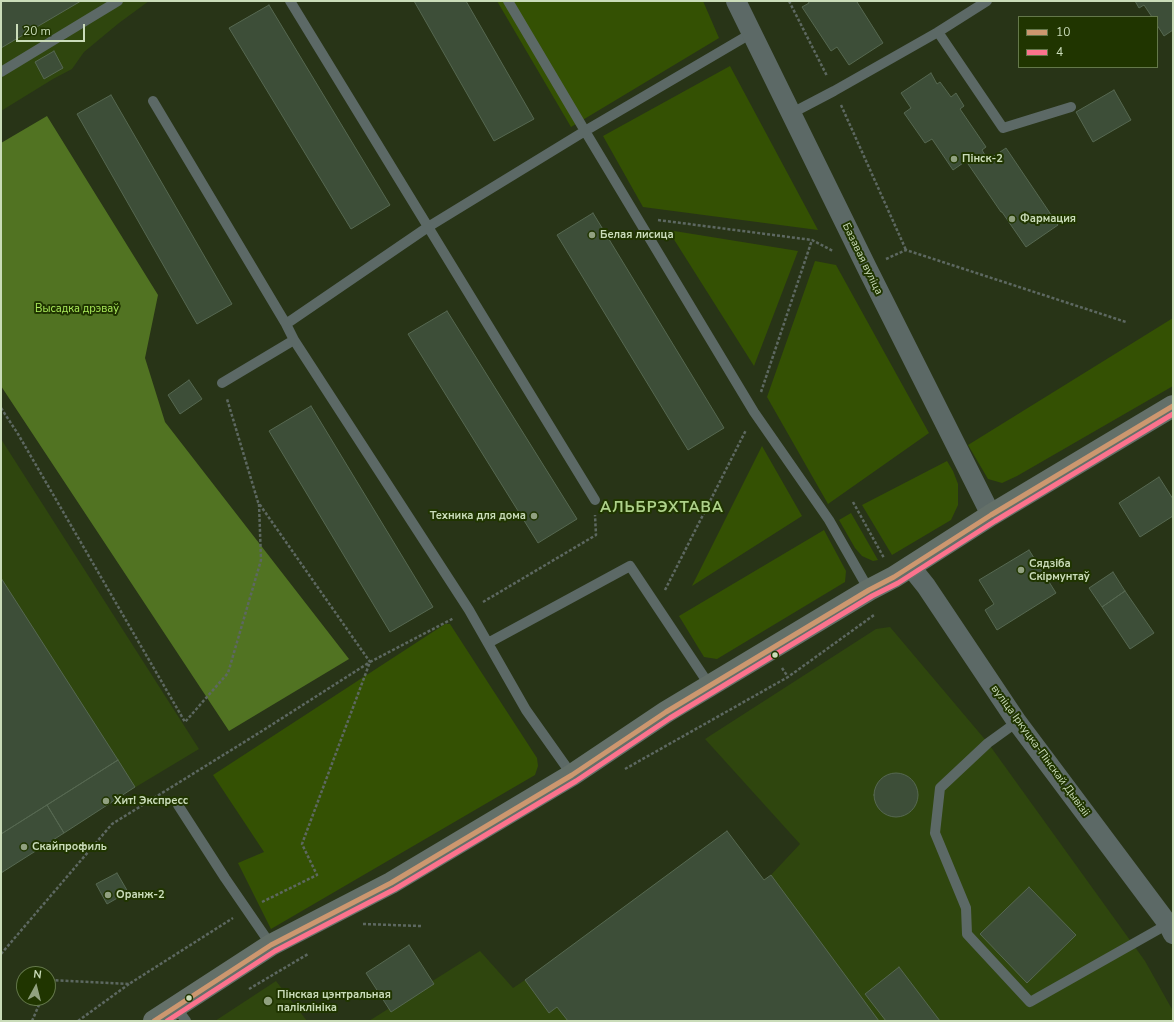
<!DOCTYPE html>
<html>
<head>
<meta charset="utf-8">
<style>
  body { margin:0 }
  #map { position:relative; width:1174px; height:1022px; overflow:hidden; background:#283417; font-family:"Nunito Sans",sans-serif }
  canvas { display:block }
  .frame { position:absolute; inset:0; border:2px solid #cadcb9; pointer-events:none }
  .legend { position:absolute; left:1018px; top:16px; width:140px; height:52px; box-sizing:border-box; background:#203500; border:1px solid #64784a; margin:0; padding:5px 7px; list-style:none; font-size:12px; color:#cadcb9 }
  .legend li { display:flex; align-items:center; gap:8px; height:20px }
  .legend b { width:20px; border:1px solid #64784a }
  .north { position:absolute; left:16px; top:966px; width:40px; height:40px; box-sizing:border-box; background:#203500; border:1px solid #64784a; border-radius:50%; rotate:7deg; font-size:11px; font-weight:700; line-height:16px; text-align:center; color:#cadcb9 }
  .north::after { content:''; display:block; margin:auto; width:14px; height:18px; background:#91a180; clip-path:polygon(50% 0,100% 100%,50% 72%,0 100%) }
  .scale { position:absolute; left:16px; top:24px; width:69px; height:18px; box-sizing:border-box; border:2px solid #cadcb9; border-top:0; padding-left:5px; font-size:12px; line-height:14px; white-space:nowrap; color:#cadcb9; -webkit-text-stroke:3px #203500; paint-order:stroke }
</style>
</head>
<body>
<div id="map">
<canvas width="1174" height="1022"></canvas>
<div class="frame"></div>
<ul class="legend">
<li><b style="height:5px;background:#cd976f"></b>10</li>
<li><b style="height:5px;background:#fc738d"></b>4</li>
</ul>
<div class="north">N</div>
<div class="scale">20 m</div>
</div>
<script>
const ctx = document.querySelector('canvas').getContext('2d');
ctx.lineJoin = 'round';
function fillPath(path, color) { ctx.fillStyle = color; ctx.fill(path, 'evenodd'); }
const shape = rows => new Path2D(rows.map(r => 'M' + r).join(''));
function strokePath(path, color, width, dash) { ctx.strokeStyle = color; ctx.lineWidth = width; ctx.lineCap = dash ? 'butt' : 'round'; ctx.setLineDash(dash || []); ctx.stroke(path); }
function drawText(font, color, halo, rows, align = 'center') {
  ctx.font = font + ' "Nunito Sans",sans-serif'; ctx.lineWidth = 4; ctx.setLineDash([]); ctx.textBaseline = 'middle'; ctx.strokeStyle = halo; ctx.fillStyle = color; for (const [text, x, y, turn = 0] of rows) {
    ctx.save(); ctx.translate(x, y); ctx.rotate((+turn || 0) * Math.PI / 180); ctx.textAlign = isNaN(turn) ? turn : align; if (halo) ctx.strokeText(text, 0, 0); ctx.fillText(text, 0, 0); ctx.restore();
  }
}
fillPath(shape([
  [1,1,149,1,119,23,84,52,72,69,53,79,1,111],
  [1,439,199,749,1,868],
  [890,627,988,743,1145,961,1173,1011,1173,1021,369,1021,480,951,513,988,525,980,727,831,764,880,771,875,800,844,705,739,876,629],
  [276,981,307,1021,215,1021]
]), '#2f460e');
fillPath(shape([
  [497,1,703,1,719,38,571,127],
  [730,66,818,230,643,207,603,136],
  [668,230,798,251,754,366],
  [815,261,836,265,929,433,828,504,767,397],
  [1173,318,1173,386,1017,476,1002,483,988,479,968,445],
  [762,446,802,516,692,586],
  [947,461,953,471,958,484,958,505,951,520,892,555,862,505],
  [851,513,878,560,873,561,862,556,855,548,839,520],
  [824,530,846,571,845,582,717,659,704,657,679,616],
  [445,624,450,624,537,758,538,766,535,775,271,929,238,863,264,852,213,775]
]), '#345103');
fillPath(shape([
  [47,116,158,295,145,358,165,422,349,659,229,731,1,386,1,143]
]), '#517322');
const building = shape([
  [1,1,81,1,1,48,1,1],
  [414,1,466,1,534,119,494,141,414,1],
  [808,1,858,1,857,2,883,43,849,65,837,47,831,51,802,7,809,3,808,1],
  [1135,1,1173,1,1173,30,1164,36,1157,25,1157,17,1152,17,1144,5,1139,8,1135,1],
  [269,5,390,205,351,229,229,28,269,5],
  [54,51,63,68,44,79,35,62,54,51],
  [931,73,937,84,940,82,951,97,956,93,964,106,960,109,986,147,982,150,988,160,1006,148,1058,225,1026,247,1002,212,1001,212,966,161,953,170,932,139,925,143,904,113,911,108,901,93,931,73],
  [1114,90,1131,120,1093,142,1076,112,1114,90],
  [111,95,232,304,197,324,77,114,111,95],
  [593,213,724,428,688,450,557,235,593,213],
  [447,311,577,519,538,543,408,334,447,311],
  [189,380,202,399,180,414,168,395,189,380],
  [311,406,433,607,390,632,269,431,311,406],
  [1159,477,1173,499,1173,516,1140,537,1119,503,1159,477],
  [1029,550,1056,593,997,630,985,610,994,604,979,580,1029,550],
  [1113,572,1125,591,1102,607,1089,588,1113,572],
  [1,578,118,760,1,834,1,578],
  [1125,591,1154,633,1130,649,1102,607,1125,591],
  [118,760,135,787,64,833,47,805,118,760],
  '874 795a22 22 0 1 1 44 0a22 22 0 1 1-44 0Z',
  [47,805,64,833,1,873,1,834,47,805],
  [727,831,764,880,771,875,879,1021,568,1021,557,1007,549,1013,525,980,727,831],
  [117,873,128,892,107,904,96,884,117,873],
  [1029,887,1076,935,1027,983,980,934,1029,887],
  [409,945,434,984,391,1012,366,973,409,945],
  [899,967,940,1021,886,1021,865,994,899,967]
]);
fillPath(building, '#3d4e38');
strokePath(building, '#566851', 1);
strokePath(shape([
  [789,1,827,76],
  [841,105,906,250],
  [658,220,812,240,833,251],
  [886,259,906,250,1126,322],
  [761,392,812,240],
  [1,408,18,434,185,722,228,673,261,560,259,503],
  [853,502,884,558],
  [665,590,746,430],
  [483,602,596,535,595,515],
  [782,668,788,677],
  [625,769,788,677,874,615],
  [262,902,317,875,302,844,370,662,454,618],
  [363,924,421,926],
  [1,954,112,824,262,731,370,662,258,502,227,399],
  [48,984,50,980,129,984,233,918],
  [249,989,308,954],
  [32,1021,42,998],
  [78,1021,129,984]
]), '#5d6861', 2.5, [3, 2]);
strokePath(shape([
  [290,1,595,500],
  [508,1,585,131,754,412,829,520,869,590],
  [938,32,1003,128,1071,107],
  [1,72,118,1],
  [153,101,286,324,294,340,469,610,526,710,572,775],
  [792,113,834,91,938,32,987,1],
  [286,324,428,227,585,131,752,33],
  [222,383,294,340],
  [488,643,630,566,710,686],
  [1017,722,988,743,940,788,935,833,966,908,967,934,1030,1002,1168,924],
  [178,805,225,878,271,945],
  [176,1007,186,1021]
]), '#5c6966', 10);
strokePath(shape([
  [736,1,867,268,991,515],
  [910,566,926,586,1017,722,1168,924,1173,934]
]), '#5c6966', 20);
strokePath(shape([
  [154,1021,271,945,391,883,572,775,666,712,869,590,894,577,991,515,1173,406]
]), '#647069', 22);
strokePath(shape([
  [154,1021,271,945,391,883,572,775,666,712,869,590,894,577,991,515,1173,406]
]), '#cd976f', 5);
strokePath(shape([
  [167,1021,275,951,395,889,576,781,670,718,872,596,898,583,995,521,1173,414]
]), '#fc738d', 5);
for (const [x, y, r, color] of [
  [954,159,4,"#91a180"],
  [1012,219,4,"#91a180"],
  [592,235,4,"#91a180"],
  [534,516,4,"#91a180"],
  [1021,570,4,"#91a180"],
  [775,655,3.5,"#cadcb9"],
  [106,801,4,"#91a180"],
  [24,847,4,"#91a180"],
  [108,895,4,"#91a180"],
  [189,998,3.5,"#cadcb9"],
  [268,1001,5,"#91a180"]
]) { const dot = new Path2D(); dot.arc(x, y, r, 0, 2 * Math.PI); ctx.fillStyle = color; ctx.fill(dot); strokePath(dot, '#203500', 1.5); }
drawText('bold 11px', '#cadcb9', '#203500', [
  ["Пінск-2",962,159],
  ["Фармация",1020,219],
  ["Белая лисица",600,235],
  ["Техника для дома",526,516,"right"],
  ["Сядзіба",1029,564],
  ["Скірмунтаў",1029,577],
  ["Хит! Экспресс",114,801],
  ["Скайпрофиль",32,847],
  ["Оранж-2",116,895],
  ["Пінская цэнтральная",277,995],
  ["паліклініка",277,1008]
], 'left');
drawText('11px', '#cadcb9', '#203500', [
  ["Базавая вуліца",862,259,64],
  ["вуліца Іркуцка-Пінскай Дывізіі",1040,751,54]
]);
drawText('11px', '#abeb5b', '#203500', [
  ["Высадка дрэваў",77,309]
]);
ctx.letterSpacing = '1px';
drawText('bold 15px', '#aed18a', '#203500', [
  ["АЛЬБРЭХТАВА",662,508]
]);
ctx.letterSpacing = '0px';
</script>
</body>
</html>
